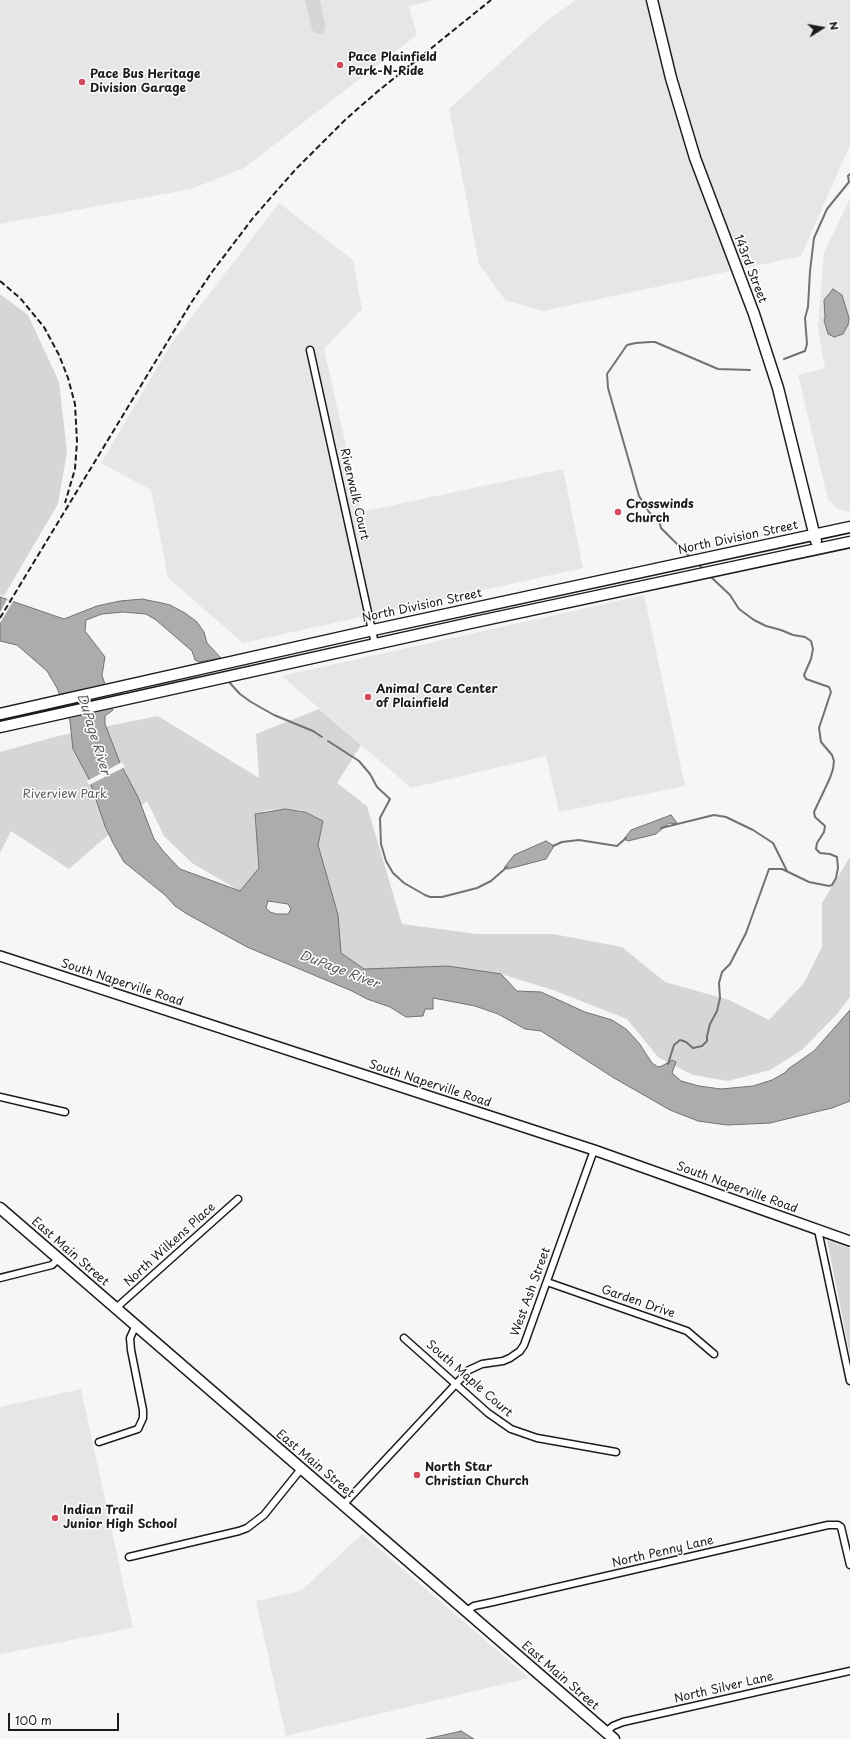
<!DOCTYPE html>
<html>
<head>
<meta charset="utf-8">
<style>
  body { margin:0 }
  #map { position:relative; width:850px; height:1739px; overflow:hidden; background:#f6f6f6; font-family:"Playpen Sans",sans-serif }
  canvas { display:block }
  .north { position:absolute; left:802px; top:8px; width:40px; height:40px; -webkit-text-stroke:3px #fff; paint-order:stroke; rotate:79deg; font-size:11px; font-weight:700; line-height:16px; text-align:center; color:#1c1c1c }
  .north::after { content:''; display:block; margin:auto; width:14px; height:18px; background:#1c1c1c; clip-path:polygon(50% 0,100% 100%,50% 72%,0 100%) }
  .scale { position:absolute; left:8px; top:1713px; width:111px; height:18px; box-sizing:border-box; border:2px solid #1c1c1c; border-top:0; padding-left:5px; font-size:12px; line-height:14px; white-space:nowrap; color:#1c1c1c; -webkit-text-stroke:3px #fff; paint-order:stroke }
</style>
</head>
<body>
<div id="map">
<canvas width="850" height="1739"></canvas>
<div class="north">N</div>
<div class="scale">100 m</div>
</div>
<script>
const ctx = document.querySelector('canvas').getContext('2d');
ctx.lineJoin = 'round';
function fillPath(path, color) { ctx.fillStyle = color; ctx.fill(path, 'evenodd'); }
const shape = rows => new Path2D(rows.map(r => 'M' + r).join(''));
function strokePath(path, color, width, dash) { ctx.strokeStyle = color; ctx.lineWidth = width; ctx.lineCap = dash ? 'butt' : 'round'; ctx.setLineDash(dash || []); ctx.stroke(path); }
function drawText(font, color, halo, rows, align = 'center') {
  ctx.font = font + ' "Playpen Sans",sans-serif'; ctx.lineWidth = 3; ctx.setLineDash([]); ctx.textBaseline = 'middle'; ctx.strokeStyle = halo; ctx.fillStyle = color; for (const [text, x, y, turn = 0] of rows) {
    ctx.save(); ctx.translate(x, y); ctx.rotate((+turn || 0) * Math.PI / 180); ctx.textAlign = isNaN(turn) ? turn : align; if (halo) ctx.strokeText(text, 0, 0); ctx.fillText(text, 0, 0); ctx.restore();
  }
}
fillPath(shape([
  [0,0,436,0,409,6,417,35,244,168,191,189,0,224],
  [576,0,850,0,850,145,801,256,543,311,505,300,479,264,449,109,545,22],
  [850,198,850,512,837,508,828,499,798,375,825,368,818,328,824,253],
  [279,203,353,260,362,309,324,349,361,512,563,469,583,568,243,643,168,578,151,490,101,463,171,344],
  [644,595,685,786,559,812,546,756,411,788,282,676],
  [81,1389,133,1628,0,1654,0,1407],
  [362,1534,529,1678,286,1736,256,1601,301,1591]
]), '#e6e6e6');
fillPath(shape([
  [305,0,320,0,326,28,322,34,317,34,312,30],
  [0,294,28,315,59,382,67,452,58,504,4,596,0,595],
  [197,675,201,677,140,691,139,689,139,688],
  [54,707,54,710,0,722,0,719],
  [319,709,361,745,337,783,367,806,402,924,477,934,553,934,622,947,665,982,729,1000,769,1020,804,983,822,947,822,903,850,857,850,997,837,1014,802,1050,770,1070,728,1081,693,1075,658,1057,627,1019,553,990,501,974,433,968,364,969,341,954,328,885,318,845,323,821,302,810,285,809,267,810,255,814,255,824,260,854,259,868,240,891,192,863,164,836,147,801,69,869,11,831,0,853,0,752,58,736,158,716,259,778,256,734],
  [827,1240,850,1248,850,1355]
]), '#d6d6d6');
const water = shape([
  [833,289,842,295,849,318,848,325,843,334,834,337,828,334,824,320,825,317,824,300,833,289],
  [0,597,64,619,97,606,120,601,142,599,157,602,170,605,185,613,197,622,204,632,207,643,221,658,199,662,195,660,192,651,156,620,146,614,123,612,102,614,86,620,85,631,105,657,102,675,113,710,105,716,105,724,120,763,138,797,154,839,164,852,180,869,240,891,259,868,255,814,285,809,305,812,323,821,318,845,338,915,341,953,364,969,448,966,501,974,517,991,541,992,585,1012,612,1020,626,1029,639,1043,652,1063,658,1067,662,1066,672,1060,676,1062,672,1073,681,1081,699,1086,721,1089,753,1086,772,1080,786,1072,788,1069,814,1051,850,1010,850,1101,832,1108,770,1123,727,1125,698,1121,670,1110,614,1078,541,1031,525,1029,498,1014,475,1006,433,998,433,1009,425,1009,423,1016,406,1017,390,1007,367,999,352,991,247,947,187,914,175,906,165,895,124,862,113,843,105,826,89,779,73,749,70,721,57,688,47,671,17,645,0,641,0,597],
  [268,901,288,904,291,909,288,914,277,914,270,912,266,908,268,901],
  [671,815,678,824,669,823,656,834,628,841,624,839,631,830,671,815],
  [546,841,554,846,546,859,508,869,504,868,514,855,546,841],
  [461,1731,474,1739,426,1739,457,1732,461,1731]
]);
fillPath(water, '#acacac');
strokePath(water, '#727272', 1);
fillPath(shape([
  [8,598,14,600,0,623,0,612],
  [108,683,115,708,67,719,58,695],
  [122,762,125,767,89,785,87,781]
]), '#f6f6f6');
strokePath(shape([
  [784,359,805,351,807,344,805,318,808,307,810,271,814,238,827,209,849,182,848,176,850,174],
  [691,558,661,528,660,524,649,512,639,496,608,388,607,374,627,345,636,343,650,342,655,342,718,369,750,370],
  [697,563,704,570],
  [228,681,240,694,251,702,274,715,313,731,322,737],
  [328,741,359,761,370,774,377,787,390,799,380,818,381,844,386,861,393,873,404,883,425,895,430,897,442,897,477,888,491,881,507,867],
  [661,828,714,815,726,817,753,830,773,843,787,871],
  [553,846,562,842,579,840,617,846,626,838],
  [668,1064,674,1045,680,1040,686,1042,693,1048,702,1046,707,1041,707,1036,710,1024,717,1011,720,998,719,983,722,972,730,964,746,933,769,869,782,869,809,882,829,886,832,885,836,878,838,868,837,857,830,854,820,853,816,849,817,843,824,832,825,826,815,817,814,812,830,778,833,769,834,761,832,755,821,742,819,728,831,692,829,687,806,679,804,675,811,659,813,649,811,641,805,637,793,635,781,630,766,626,754,620,739,609,730,595,710,576]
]), '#727272', 2);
const street = shape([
  [310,350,375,644],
  [0,1097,65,1112],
  [818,1230,850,1381],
  [0,1278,52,1265,58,1259],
  [547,1282,687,1331,714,1354],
  [116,1308,238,1199],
  [404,1338,488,1413,511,1429,537,1438,616,1452],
  [99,1442,138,1429,143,1418,143,1410,131,1350,130,1338,136,1325],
  [343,1505,469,1370,482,1364,503,1361,510,1358,520,1351,524,1345,594,1150],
  [129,1557,239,1531,247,1528,264,1515,301,1469],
  [467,1611,474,1606,493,1602,828,1525,838,1525,841,1527,850,1565],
  [606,1732,613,1726,623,1722,850,1671]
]);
const secondary = shape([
  [0,956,594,1150,850,1241]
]);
const primary = shape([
  [652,0,671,78,695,158,754,314,778,388,816,541],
  [0,714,373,630,850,527],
  [0,727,475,622,850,542],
  [0,1208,614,1739]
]);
strokePath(street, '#1c1c1c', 9);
strokePath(secondary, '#1c1c1c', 12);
strokePath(primary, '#1c1c1c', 13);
strokePath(street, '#fff', 6);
strokePath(secondary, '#fff', 9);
strokePath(primary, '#fff', 10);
strokePath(shape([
  [0,281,20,298,44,327,59,355,68,378,75,404,77,442,75,469,65,503],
  [0,618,191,303,212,272,253,218,295,170,346,119,377,92,491,0]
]), '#1c1c1c', 2, [6, 3]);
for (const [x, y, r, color] of [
  [340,65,4,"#d1495b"],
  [82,82,4,"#d1495b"],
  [618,512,4,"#d1495b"],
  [368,697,4,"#d1495b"],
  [417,1475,4,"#d1495b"],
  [55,1518,4,"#d1495b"]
]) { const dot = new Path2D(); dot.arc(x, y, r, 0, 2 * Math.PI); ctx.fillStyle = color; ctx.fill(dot); strokePath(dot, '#fff', 1.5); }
drawText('bold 12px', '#1c1c1c', '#fff', [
  ["Pace Plainfield",348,58],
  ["Park-N-Ride",348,72],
  ["Pace Bus Heritage",90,75],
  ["Division Garage",90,89],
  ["Crosswinds",626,505],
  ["Church",626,519],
  ["Animal Care Center",376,690],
  ["of Plainfield",376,704],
  ["North Star",425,1468],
  ["Christian Church",425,1482],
  ["Indian Trail",63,1511],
  ["Junior High School",63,1525]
], 'left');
drawText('12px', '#1c1c1c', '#fff', [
  ["143rd Street",750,269,69],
  ["Riverwalk Court",354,494,77],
  ["North Division Street",738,538,-12],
  ["North Division Street",422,606,-12],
  ["South Naperville Road",122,983,18],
  ["South Naperville Road",430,1084,18],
  ["South Naperville Road",737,1188,20],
  ["North Wilkens Place",170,1245,-42],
  ["East Main Street",70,1252,41],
  ["West Ash Street",531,1292,-70],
  ["Garden Drive",638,1302,19],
  ["South Maple Court",469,1379,41],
  ["East Main Street",315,1464,40],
  ["North Penny Lane",663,1552,-13],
  ["East Main Street",560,1676,41],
  ["North Silver Lane",724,1688,-13]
]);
drawText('12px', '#5d5d5d', '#fff', [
  ["Riverview Park",65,795]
]);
drawText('italic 13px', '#5d5d5d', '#fff', [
  ["DuPage River",93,734,73],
  ["DuPage River",339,970,21]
]);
</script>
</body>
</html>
